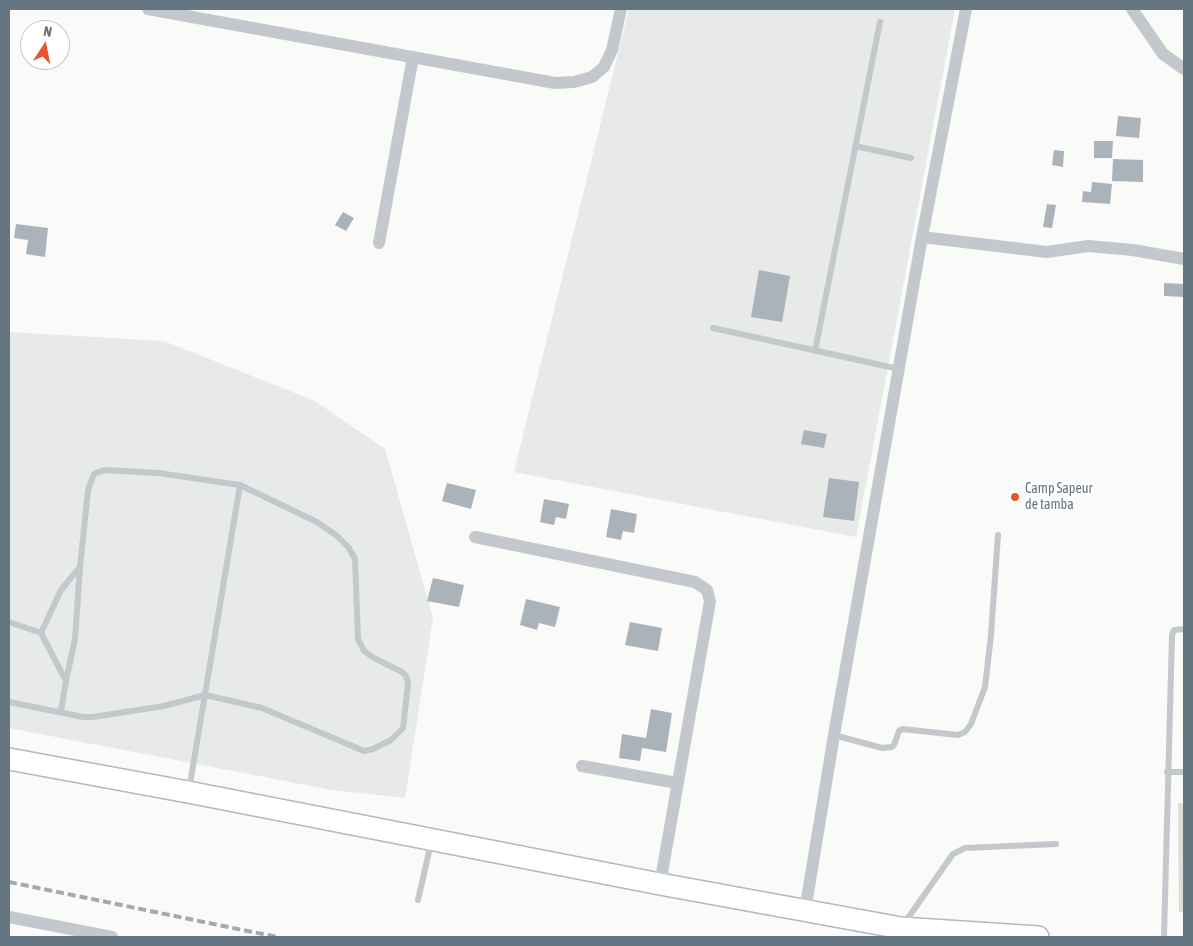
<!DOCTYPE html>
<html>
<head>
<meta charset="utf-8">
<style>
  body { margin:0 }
  #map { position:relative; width:1193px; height:946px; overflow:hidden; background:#fafaf8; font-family:"Asap Condensed",sans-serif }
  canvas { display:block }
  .frame { position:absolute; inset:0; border:10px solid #657683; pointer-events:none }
  .north { position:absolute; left:20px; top:20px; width:50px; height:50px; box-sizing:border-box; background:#fff; border:1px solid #c1c8cd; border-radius:50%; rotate:11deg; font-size:14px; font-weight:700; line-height:20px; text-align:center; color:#657683 }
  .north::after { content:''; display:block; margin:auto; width:18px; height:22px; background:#e4572e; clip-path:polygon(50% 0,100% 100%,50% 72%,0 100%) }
</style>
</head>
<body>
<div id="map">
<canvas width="1193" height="946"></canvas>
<div class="frame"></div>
<div class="north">N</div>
</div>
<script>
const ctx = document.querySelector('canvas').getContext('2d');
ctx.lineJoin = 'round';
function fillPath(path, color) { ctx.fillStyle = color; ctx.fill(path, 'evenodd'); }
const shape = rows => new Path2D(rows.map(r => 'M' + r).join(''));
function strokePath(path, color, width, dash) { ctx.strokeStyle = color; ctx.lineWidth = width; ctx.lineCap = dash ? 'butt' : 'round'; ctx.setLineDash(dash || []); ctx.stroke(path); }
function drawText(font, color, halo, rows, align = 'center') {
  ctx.font = font + ' "Asap Condensed",sans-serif'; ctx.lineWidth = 5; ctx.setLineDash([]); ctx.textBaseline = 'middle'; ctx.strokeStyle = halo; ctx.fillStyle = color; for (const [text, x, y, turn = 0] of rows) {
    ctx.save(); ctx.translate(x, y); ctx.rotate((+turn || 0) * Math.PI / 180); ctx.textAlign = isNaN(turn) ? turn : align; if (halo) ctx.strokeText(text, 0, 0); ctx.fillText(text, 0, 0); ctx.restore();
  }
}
fillPath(shape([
  [629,9,955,9,856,537,514,472],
  [9,332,164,341,315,401,385,449,433,618,405,798,332,790,9,728]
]), '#e8e9e9');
fillPath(shape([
  [1178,803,1184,803,1184,912,1179,912]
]), '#dadfd7');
fillPath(shape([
  [1118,116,1141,118,1139,138,1116,136],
  [1094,141,1113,141,1112,158,1094,158],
  [1054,150,1064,151,1063,167,1052,165],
  [1113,159,1143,160,1143,182,1112,181],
  [1092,182,1112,184,1110,204,1082,202,1083,191,1091,192],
  [1047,204,1056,205,1052,228,1043,227],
  [343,212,354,218,346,231,335,225],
  [16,224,48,228,45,257,26,254,28,240,14,238],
  [759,270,790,276,782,322,751,317],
  [1164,283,1184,284,1184,297,1164,296],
  [804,430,827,434,824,448,801,444],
  [829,478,859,482,854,521,823,517],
  [447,483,476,490,471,509,442,501],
  [544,499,569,504,566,519,556,517,554,525,540,522],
  [611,509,637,514,634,533,623,531,621,540,606,537],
  [433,578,464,585,459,607,427,601],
  [526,599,560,607,555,627,539,623,537,630,520,625],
  [630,622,662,628,658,651,625,645],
  [651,709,672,713,666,752,642,748,640,761,619,758,622,734,646,738]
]), '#aab3b9');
const trunk = shape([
  [9,759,188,792,660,884,901,928,1038,937]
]);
strokePath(trunk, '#b4b9bd', 24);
strokePath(shape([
  [855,146,911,158],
  [713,328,899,369],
  [815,351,880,22],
  [9,622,41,633,61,590,80,567],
  [41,633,66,681],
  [9,702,83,717,93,717,164,706,205,695,262,708,364,751,373,749,391,740,403,728,408,684,406,676,402,672,374,658,364,651,358,639,355,559,349,548,337,536,317,522,240,485,158,473,104,470,94,474,88,490,80,567,75,639,66,681,61,711],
  [834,735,882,748,892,747,894,745,899,731,902,729,958,735,965,732,971,724,985,687,991,635,998,535],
  [1167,772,1184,772],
  [189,790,240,485],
  [418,900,431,843],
  [903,925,953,854,965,848,1056,844],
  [1164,937,1172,635,1174,630,1184,629]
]), '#c3c8cc', 6);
strokePath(shape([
  [148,9,555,83,574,82,592,77,604,67,612,50,621,9],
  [1132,9,1163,54,1184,69],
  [922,237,1047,252,1088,246,1133,250,1184,259],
  [379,243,413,57],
  [475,537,695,582,707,590,710,601,660,884],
  [582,766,677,783],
  [805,911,834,735,922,237,966,9],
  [9,917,112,937]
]), '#c3c8cc', 12);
strokePath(trunk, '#fff', 21);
strokePath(shape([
  [9,882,277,937]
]), '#a2aab0', 4, [8, 4]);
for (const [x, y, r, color] of [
  [1015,497,5,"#e4572e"]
]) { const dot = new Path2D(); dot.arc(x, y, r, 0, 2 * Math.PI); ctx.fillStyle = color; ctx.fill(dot); strokePath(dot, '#fff', 2); }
drawText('14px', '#657683', '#fff', [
  ["Camp Sapeur",1025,489],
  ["de tamba",1025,505]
], 'left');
</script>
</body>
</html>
